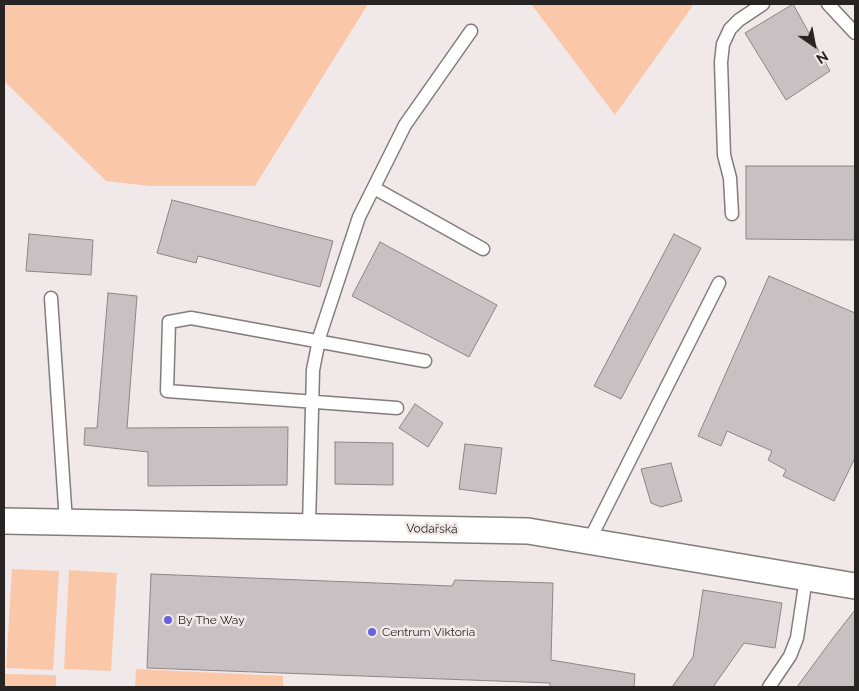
<!DOCTYPE html>
<html>
<head>
<meta charset="utf-8">
<style>
  body { margin:0 }
  #map { position:relative; width:859px; height:691px; overflow:hidden; background:#f1e9e9; font-family:Raleway,sans-serif }
  canvas { display:block }
  .frame { position:absolute; inset:0; border:5px solid #282424; pointer-events:none }
  .north { position:absolute; left:789px; top:20px; width:50px; height:50px; -webkit-text-stroke:4px #f1e9e9; paint-order:stroke; rotate:147deg; font-size:14px; font-weight:700; line-height:20px; text-align:center; color:#282424 }
  .north::after { content:''; display:block; margin:auto; width:18px; height:22px; background:#282424; clip-path:polygon(50% 0,100% 100%,50% 72%,0 100%) }
</style>
</head>
<body>
<div id="map">
<canvas width="859" height="691"></canvas>
<div class="frame"></div>
<div class="north">N</div>
</div>
<script>
const ctx = document.querySelector('canvas').getContext('2d');
ctx.lineJoin = 'round';
function fillPath(path, color) { ctx.fillStyle = color; ctx.fill(path, 'evenodd'); }
const shape = rows => new Path2D(rows.map(r => 'M' + r).join(''));
function strokePath(path, color, width, dash) { ctx.strokeStyle = color; ctx.lineWidth = width; ctx.lineCap = dash ? 'butt' : 'round'; ctx.setLineDash(dash || []); ctx.stroke(path); }
function drawText(font, color, halo, rows, align = 'center') {
  ctx.font = font + ' Raleway,sans-serif'; ctx.lineWidth = 5; ctx.setLineDash([]); ctx.textBaseline = 'middle'; ctx.strokeStyle = halo; ctx.fillStyle = color; for (const [text, x, y, turn = 0] of rows) {
    ctx.save(); ctx.translate(x, y); ctx.rotate((+turn || 0) * Math.PI / 180); ctx.textAlign = isNaN(turn) ? turn : align; if (halo) ctx.strokeText(text, 0, 0); ctx.fillText(text, 0, 0); ctx.restore();
  }
}
fillPath(shape([
  [4,4,368,4,255,186,150,186,106,181,4,81],
  [531,4,694,4,615,115],
  [12,569,59,571,53,670,6,668],
  [69,570,117,573,111,671,64,669],
  [136,669,283,676,283,687,135,687],
  [4,674,56,675,56,687,4,687]
]), '#fac8a9');
const building = shape([
  [793,4,830,71,786,100,745,33,793,4],
  [746,166,855,166,855,240,746,239,746,166],
  [172,200,333,241,320,287,198,256,196,263,157,253,172,200],
  [29,234,93,240,91,275,26,271,29,234],
  [674,234,701,248,621,399,594,386,674,234],
  [380,242,497,305,469,357,352,296,380,242],
  [769,276,855,313,855,458,834,501,783,476,786,470,768,460,772,451,727,431,721,446,698,436,769,276],
  [108,293,137,296,127,428,288,427,287,485,148,486,148,452,84,445,85,428,97,428,108,293],
  [415,404,443,423,428,447,399,428,415,404],
  [335,442,393,443,393,485,335,484,335,442],
  [465,444,502,448,496,494,459,489,465,444],
  [671,463,682,501,661,507,651,503,641,469,671,463],
  [151,574,452,586,455,580,553,583,551,660,635,674,634,687,550,687,550,683,147,668,151,574],
  [703,590,782,603,775,648,744,643,713,687,672,687,693,657,703,590],
  [855,610,855,687,797,687,833,638,855,610]
]);
fillPath(building, '#c8c0c2');
strokePath(building, '#8c8587', 1);
const lane = shape([
  [828,4,855,33],
  [374,188,483,249],
  [732,214,730,178,724,155,721,62,723,44,730,29,739,20,763,4],
  [51,298,66,522],
  [397,408,167,391,169,322,191,318,425,361],
  [309,526,313,370,320,335,359,217,405,125,471,31],
  [589,541,719,283],
  [769,687,790,656,797,638,806,578]
]);
const street = shape([
  [4,521,528,531,855,586]
]);
strokePath(lane, '#837c7c', 15);
strokePath(street, '#837c7c', 28);
strokePath(lane, '#fff', 12);
strokePath(street, '#fff', 25);
for (const [x, y, r, color] of [
  [168,620,5,"#6863dc"],
  [372,632,5,"#6863dc"]
]) { const dot = new Path2D(); dot.arc(x, y, r, 0, 2 * Math.PI); ctx.fillStyle = color; ctx.fill(dot); strokePath(dot, '#f1e9e9', 2); }
drawText('12px', '#282424', '#f1e9e9', [
  ["Vodařská",432,529,1]
]);
drawText('12px', '#282424', '#f1e9e9', [
  ["By The Way",178,620],
  ["Centrum Viktoria",382,632]
], 'left');
</script>
</body>
</html>
